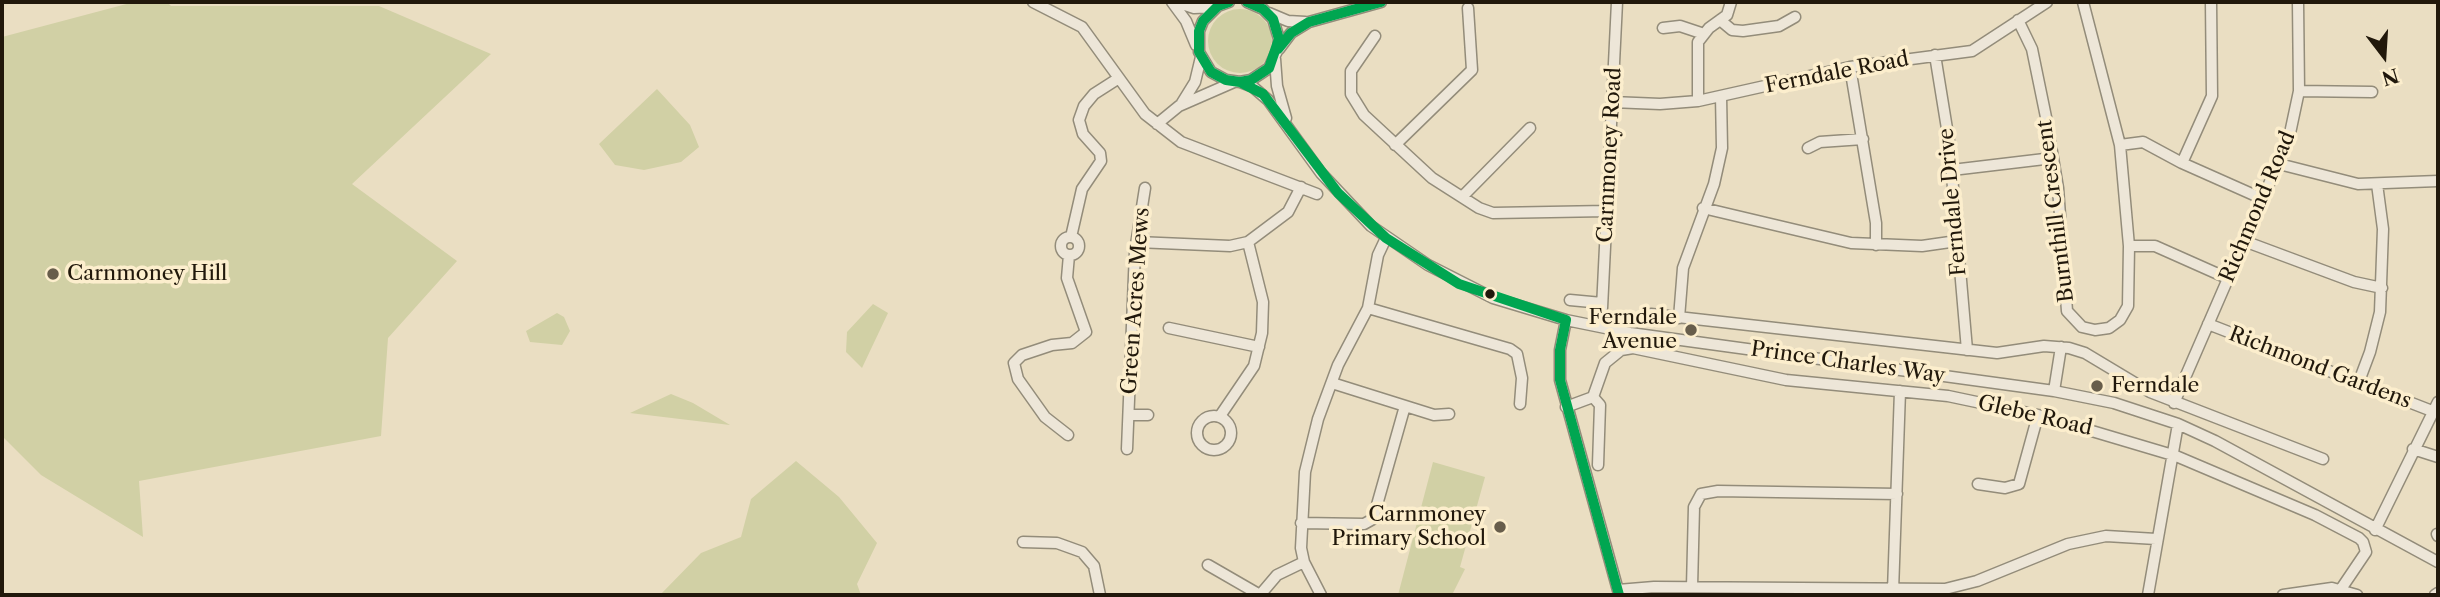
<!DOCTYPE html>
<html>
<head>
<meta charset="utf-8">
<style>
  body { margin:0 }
  #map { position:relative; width:2440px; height:597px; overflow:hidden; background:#eadec2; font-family:"Libre Caslon Text",serif }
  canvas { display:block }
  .frame { position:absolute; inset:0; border:4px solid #21180b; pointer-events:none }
  .north { position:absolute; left:2349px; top:21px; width:70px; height:70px; -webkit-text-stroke:5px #fceecd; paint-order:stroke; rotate:163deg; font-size:19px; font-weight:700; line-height:28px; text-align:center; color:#21180b }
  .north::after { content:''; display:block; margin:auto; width:24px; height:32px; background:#21180b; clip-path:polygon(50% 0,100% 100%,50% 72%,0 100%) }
</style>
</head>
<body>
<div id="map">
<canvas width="2440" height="597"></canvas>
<div class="frame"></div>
<div class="north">N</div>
</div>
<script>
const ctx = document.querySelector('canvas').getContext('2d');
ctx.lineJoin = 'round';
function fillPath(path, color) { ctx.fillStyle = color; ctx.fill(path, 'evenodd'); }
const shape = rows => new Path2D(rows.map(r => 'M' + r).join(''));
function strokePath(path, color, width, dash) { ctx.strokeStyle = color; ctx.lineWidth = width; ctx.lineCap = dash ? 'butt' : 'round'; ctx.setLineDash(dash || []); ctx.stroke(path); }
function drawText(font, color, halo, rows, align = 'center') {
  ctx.font = font + ' "Libre Caslon Text",serif'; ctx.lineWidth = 7; ctx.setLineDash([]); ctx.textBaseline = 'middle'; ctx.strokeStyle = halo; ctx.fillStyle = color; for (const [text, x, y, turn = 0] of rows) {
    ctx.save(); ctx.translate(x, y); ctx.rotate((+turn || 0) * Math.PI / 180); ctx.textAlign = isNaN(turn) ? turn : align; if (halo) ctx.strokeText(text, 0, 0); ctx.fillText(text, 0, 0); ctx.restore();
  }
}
fillPath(shape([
  [134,2,167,2,171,6,379,6,491,54,352,184,457,261,388,338,381,436,139,481,143,537,41,475,2,436,2,37],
  '1208 41a32 32 0 1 1 64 0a32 32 0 1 1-64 0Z',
  [657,89,690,125,699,147,681,162,644,170,615,165,599,144],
  [873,304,888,313,862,368,846,352,847,332],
  [557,313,564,317,570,331,562,345,530,342,526,331],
  [671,394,693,403,730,425,630,413],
  [796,461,839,497,877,543,857,584,861,595,660,595,701,553,741,537,751,499],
  [1433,462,1485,477,1460,567,1465,569,1452,595,1398,595]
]), '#d1d0a5');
const minor = shape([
  [1033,2,1082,27,1145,114,1181,142,1317,194],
  [1172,2,1186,21,1196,45],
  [1176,2,1194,8,1216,7],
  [1229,2,1218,6,1203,21,1199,31,1199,52,1211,72,1226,80,1240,82,1251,80,1269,68,1278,49,1279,39,1273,19,1263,9,1247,2],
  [1269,13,1288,21,1305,22],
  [1720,20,1732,30,1743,31,1779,26,1795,17],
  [2018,20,2032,49,2047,122,2058,188,2067,311,2082,327,2095,330,2109,328,2120,320,2128,306,2129,246,2120,145,2083,2],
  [1663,28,1680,26,1704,34],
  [1375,36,1351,71,1351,94,1364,115,1432,178,1479,208,1493,213,1607,211],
  [1279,49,1291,33,1309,22,1381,2],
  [1935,55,1949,141,1967,350],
  [1275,59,1277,86,1286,118],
  [1850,67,1876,223,1876,245],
  [1240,82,1253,87,1268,100,1321,173,1371,226,1428,265,1493,298,1566,320,1630,333,2054,391,2114,403,2178,424,2215,441,2438,562],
  [2299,91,2372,92],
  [1698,101,1698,42,1709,28,1727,15,1731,2],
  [1612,102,1660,104,1698,101,1850,67,1972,51,2047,2],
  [1182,103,1195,82,1201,57],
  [1157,124,1179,106,1234,82],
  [1395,145,1472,70,1468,8],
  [2120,145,2143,142,2182,163,2263,199],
  [1808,148,1820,142,1863,139],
  [2182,163,2212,96,2211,2],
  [2279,164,2358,184,2438,181],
  [1952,170,2053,158],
  [1462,197,1530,128],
  [1703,208,1851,243,1922,246,1957,241],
  [1071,237,1082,189,1101,161,1100,153,1083,134,1079,120,1084,106,1094,94,1119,78],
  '1061 246a9 9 0 1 1 18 0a9 9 0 1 1-18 0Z',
  [2244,241,2354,282,2382,288],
  [1137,242,1230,246,1248,242,1288,212,1301,187],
  [2129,246,2155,246,2227,278],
  [1570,300,1602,303],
  [1368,308,1510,349,1517,354,1522,378,1520,404],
  [1602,308,1617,2],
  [1651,314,1997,353,2044,346,2069,348,2085,353,2150,392,2323,459],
  [1679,318,1683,268,1714,184,1722,148,1721,96],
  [1566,320,1560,350,1560,380,1619,594],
  [2208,324,2432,411],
  [1169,328,1259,347],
  [1332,383,1434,415,1449,414],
  [2358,384,2370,352,2380,312,2383,229,2377,184],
  [2054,391,2061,347],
  [1593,397,1600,405,1598,465],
  [2174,403,2289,138,2299,91,2298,2],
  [1566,407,1593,397,1605,363,1621,350,1633,348,1786,380,1948,396,2038,415,2176,456,2315,515,2359,538,2363,542,2366,552,2341,589],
  [1129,415,1148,415],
  '1197 433a17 17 0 1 1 34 0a17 17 0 1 1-34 0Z',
  [1220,416,1254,366,1262,333,1263,302,1248,242],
  [1068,435,1045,417,1018,379,1014,363,1022,355,1052,345,1072,343,1086,332,1067,278,1069,255],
  [1127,449,1135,251,1145,188],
  [2413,449,2438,457],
  [1978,484,2005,488,2019,484,2038,415],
  [1301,523,1364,524,1373,519,1405,406],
  [2375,530,2438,402],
  [2437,534,2438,536],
  [1023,542,1057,543,1082,552,1094,566,1100,595],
  [1208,565,1260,595],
  [1692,587,1694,507,1701,494,1718,491,1897,494],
  [1618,590,1654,587,1945,589,1977,581,2068,544,2106,536,2156,539],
  [1893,591,1900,391],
  [1260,595,1277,575,1304,562],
  [1321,595,1304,562,1301,548,1305,472,1318,419,1338,365,1368,308,1378,255,1386,238],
  [2148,595,2178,424],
  [2283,595,2332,588,2357,595],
  [2435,595,2438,593]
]);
strokePath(minor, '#938c7a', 13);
strokePath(minor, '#ede6d8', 10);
strokePath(shape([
  [1229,2,1218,6,1203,21,1199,31,1199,52,1211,72,1226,80,1240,82,1251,80,1269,68,1279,39,1273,19,1263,9,1247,2],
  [1278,49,1291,33,1309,22,1381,2],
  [1240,82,1263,94,1338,193,1386,238,1459,284,1566,320,1560,350,1560,380,1619,595]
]), '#00a651', 10);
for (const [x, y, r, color] of [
  [53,274,7,"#675d4b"],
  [1490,294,6,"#21180b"],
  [1691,330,7,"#675d4b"],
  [2097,386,7,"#675d4b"],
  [1500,527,7,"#675d4b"]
]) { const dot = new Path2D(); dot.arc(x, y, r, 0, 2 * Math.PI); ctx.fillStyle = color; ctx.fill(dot); strokePath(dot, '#fceecd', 2.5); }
drawText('21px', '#21180b', '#fceecd', [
  ["Ferndale Road",1837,73,-11],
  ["Carnmoney Road",1610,155,-87],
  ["Ferndale Drive",1953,202,-95],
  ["Richmond Road",2258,207,-67],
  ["Burnthill Crescent",2056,211,-97],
  ["Green Acres Mews",1136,301,-86],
  ["Prince Charles Way",1848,363,8],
  ["Richmond Gardens",2320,368,21],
  ["Glebe Road",2035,416,13]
]);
drawText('21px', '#21180b', '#fceecd', [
  ["Carnmoney Hill",67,274],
  ["Ferndale",1677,318,"right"],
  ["Avenue",1677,342,"right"],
  ["Ferndale",2111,386],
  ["Carnmoney",1486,515,"right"],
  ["Primary School",1486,539,"right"]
], 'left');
</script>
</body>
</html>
